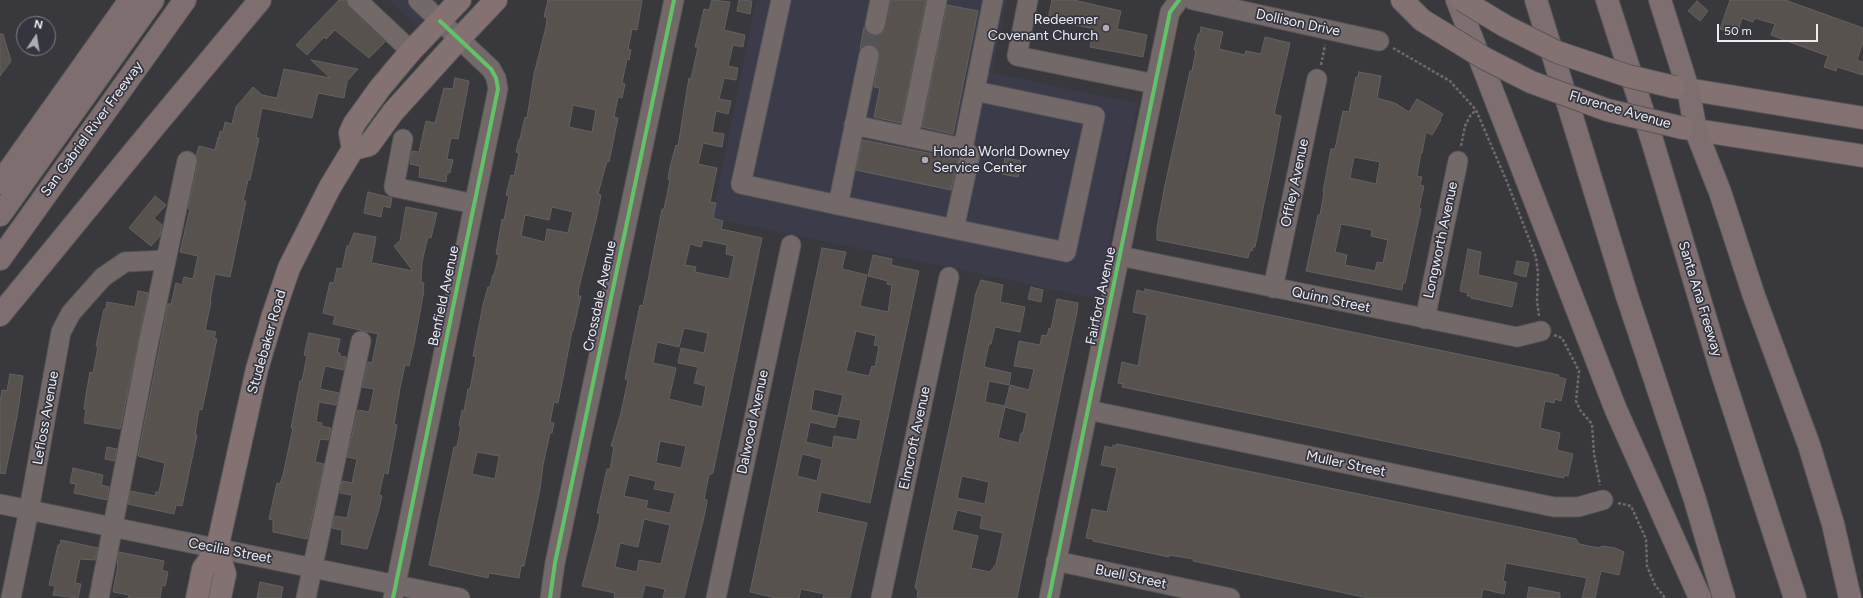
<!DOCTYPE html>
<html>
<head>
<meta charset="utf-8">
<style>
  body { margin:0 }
  #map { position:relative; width:1863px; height:598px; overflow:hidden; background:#38383d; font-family:Figtree,sans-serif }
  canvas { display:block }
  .north { position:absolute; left:16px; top:16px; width:40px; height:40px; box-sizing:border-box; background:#353540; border:1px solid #7e7e88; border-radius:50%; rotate:12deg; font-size:11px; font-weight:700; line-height:16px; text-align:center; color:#ececf3 }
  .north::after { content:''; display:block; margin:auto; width:14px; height:18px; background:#adadb3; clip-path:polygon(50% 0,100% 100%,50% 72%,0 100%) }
  .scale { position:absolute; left:1717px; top:24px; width:101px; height:18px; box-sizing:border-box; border:2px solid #ececf3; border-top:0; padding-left:5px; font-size:12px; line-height:14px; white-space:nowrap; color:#ececf3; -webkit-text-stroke:3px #353540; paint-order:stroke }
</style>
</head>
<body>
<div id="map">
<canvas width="1863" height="598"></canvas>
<div class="north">N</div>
<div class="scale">50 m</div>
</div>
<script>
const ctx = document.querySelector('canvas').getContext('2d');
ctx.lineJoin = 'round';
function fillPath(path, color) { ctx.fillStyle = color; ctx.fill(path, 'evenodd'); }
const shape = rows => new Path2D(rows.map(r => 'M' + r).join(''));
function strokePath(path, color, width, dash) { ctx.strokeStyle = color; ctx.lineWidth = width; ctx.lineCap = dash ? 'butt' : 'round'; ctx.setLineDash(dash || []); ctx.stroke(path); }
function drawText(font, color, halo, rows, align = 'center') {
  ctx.font = font + ' Figtree,sans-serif'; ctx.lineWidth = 3.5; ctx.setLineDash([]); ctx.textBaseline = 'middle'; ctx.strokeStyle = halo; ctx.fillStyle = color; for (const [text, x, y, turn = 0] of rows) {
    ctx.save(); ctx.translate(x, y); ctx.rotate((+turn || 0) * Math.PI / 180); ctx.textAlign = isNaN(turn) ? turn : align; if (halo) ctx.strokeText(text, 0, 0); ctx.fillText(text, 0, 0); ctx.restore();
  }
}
fillPath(shape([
  [389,0,440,0,417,26],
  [756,0,1007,0,992,73,1138,103,1098,299,712,218]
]), '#3b3b4a');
const building = shape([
  [339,0,346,0,349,8,385,42,369,58,335,30,326,39,324,37,307,55,296,45,339,0],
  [548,0,642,0,637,30,632,29,628,49,631,50,629,60,627,59,622,83,625,84,622,98,618,97,614,117,618,118,609,162,607,161,598,194,601,195,596,220,579,287,578,296,581,296,573,331,572,331,563,378,558,403,554,402,550,422,554,423,552,433,550,433,543,465,540,489,524,566,521,566,519,578,489,573,488,578,429,565,454,447,457,447,461,426,459,426,462,410,464,411,468,389,470,389,476,357,473,356,483,305,488,287,490,287,493,275,494,275,499,255,496,254,502,219,504,220,509,196,506,195,511,175,514,176,519,153,516,152,519,139,520,139,525,117,527,118,534,74,546,27,547,17,544,17,548,0],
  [573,105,596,110,592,132,569,127,573,105],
  [552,207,573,212,568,233,547,229,545,242,521,236,525,215,549,220,552,207],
  [477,452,499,456,495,479,472,474,477,452],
  [712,0,730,2,724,30,745,35,743,47,733,45,728,66,738,68,736,80,724,78,719,99,731,101,728,114,716,111,712,132,724,134,722,147,703,143,698,164,717,168,710,202,716,203,713,218,723,221,721,229,762,238,713,473,709,475,704,499,707,500,707,502,704,517,684,598,663,598,665,589,645,585,642,598,614,598,615,593,582,586,599,522,600,513,597,513,600,500,607,469,610,469,614,447,611,446,621,413,626,389,628,380,625,379,640,305,643,306,662,209,664,209,670,180,668,179,670,167,676,145,678,146,687,90,689,78,691,79,698,47,695,47,699,31,704,9,709,10,712,0],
  [703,240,727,245,726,254,734,256,729,279,695,272,696,267,685,265,690,244,701,247,703,240],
  [684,328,708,333,704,353,681,348,678,363,698,367,694,383,706,386,702,407,669,399,676,368,653,363,657,342,679,347,684,328],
  [660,441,686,446,681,468,656,463,660,441],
  [629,475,656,481,654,489,675,493,670,513,646,508,648,501,624,496,629,475],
  [644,519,670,525,661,564,639,560,637,572,615,567,620,543,638,547,644,519],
  [739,0,752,1,750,14,737,11,739,0],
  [891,0,926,0,901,123,874,117,880,88,874,87,880,52,876,47,871,44,865,45,860,49,864,27,867,33,872,36,879,35,883,32,891,0],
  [1052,0,1074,0,1121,11,1117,29,1147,35,1143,57,1090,47,1094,29,1048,19,1052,0],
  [1730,0,1785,0,1863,28,1863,42,1857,60,1863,62,1863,75,1837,67,1836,71,1824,67,1828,56,1771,35,1775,24,1755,18,1753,22,1742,18,1737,35,1720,29,1730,0],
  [1697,1,1708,11,1700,21,1688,11,1697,1],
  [947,5,978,11,953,134,922,127,947,5],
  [1201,27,1223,32,1219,49,1245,55,1246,51,1261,54,1265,37,1290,43,1274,114,1281,116,1274,155,1255,247,1253,247,1252,251,1250,250,1248,258,1157,240,1157,228,1165,185,1190,71,1192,71,1196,50,1194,50,1198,34,1200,34,1201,27],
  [0,34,3,34,11,61,0,76,0,34],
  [311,60,358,69,347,81,344,98,318,93,312,118,262,108,256,138,259,138,250,180,248,180,243,201,246,201,230,277,215,274,210,301,211,302,205,330,216,332,214,338,217,339,202,410,199,409,195,435,197,435,182,506,176,505,174,514,128,504,131,491,155,496,156,492,159,492,165,463,138,456,168,304,171,304,176,283,182,285,184,277,193,279,198,256,180,252,190,209,188,208,198,163,196,156,199,146,215,150,218,137,219,138,220,131,223,132,225,122,232,124,236,107,253,87,262,95,277,98,284,69,330,78,311,60],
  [1359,72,1381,76,1377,98,1395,103,1409,112,1417,99,1443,114,1440,119,1441,120,1432,135,1426,132,1422,153,1421,153,1417,176,1422,177,1420,185,1424,186,1419,208,1421,209,1405,283,1403,283,1402,290,1306,271,1318,215,1320,215,1324,193,1323,192,1331,149,1335,149,1343,111,1349,112,1356,77,1358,77,1359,72],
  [1354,157,1380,162,1376,184,1350,178,1354,157],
  [1341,224,1372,230,1371,236,1388,240,1383,263,1377,262,1375,271,1345,265,1347,255,1335,252,1341,224],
  [455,78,469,81,458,139,451,138,447,159,453,160,450,173,447,173,446,182,419,177,420,166,410,164,412,151,419,152,426,121,435,123,444,88,453,89,455,78],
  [863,140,958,159,951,190,856,170,863,140],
  [1005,158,1021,161,1018,177,1002,174,1005,158],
  [368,192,392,198,390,208,383,206,381,217,364,213,368,192],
  [155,196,166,205,154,218,162,225,160,236,151,246,129,228,155,196],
  [406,207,437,213,431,238,428,237,422,262,421,282,424,283,423,289,424,290,414,345,409,366,405,365,400,388,394,424,397,425,391,457,388,474,384,473,379,495,382,496,379,509,367,549,341,544,342,530,332,528,335,516,347,518,352,495,340,493,342,481,352,483,357,459,347,457,358,410,369,412,374,389,362,387,368,362,372,363,378,334,333,324,335,316,323,313,330,282,334,283,337,268,342,269,347,246,349,246,354,233,376,237,371,265,373,263,413,271,394,246,400,241,406,207],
  [822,248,846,252,842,269,867,275,860,306,888,312,892,285,887,284,888,281,868,276,873,255,892,259,891,265,919,271,870,503,821,492,817,512,867,523,850,598,823,598,824,594,801,589,799,598,776,598,750,592,822,248],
  [856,331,876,336,874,345,879,346,875,367,872,366,869,376,846,371,856,331],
  [814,389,843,395,838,416,861,420,857,440,834,436,832,448,806,442,810,422,835,428,838,416,811,410,814,389],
  [802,454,822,459,817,481,797,476,802,454],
  [1468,249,1481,252,1478,275,1517,283,1512,307,1471,298,1471,296,1467,296,1468,293,1460,291,1468,249],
  [1517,261,1529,263,1526,277,1514,274,1517,261],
  [981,280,1003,285,1000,302,1025,307,1020,332,995,327,991,344,989,344,984,367,1011,373,1009,385,989,381,985,402,1005,406,1010,385,1029,390,1034,369,1014,366,1019,341,1040,345,1042,335,1047,336,1049,328,1051,329,1057,299,1078,303,1077,312,1017,598,923,598,917,597,918,590,916,589,915,587,955,401,976,293,981,280],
  [1005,407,1027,413,1023,433,1021,433,1019,443,998,438,1005,407],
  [962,476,989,482,985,504,957,498,962,476],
  [957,510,982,516,980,528,1003,533,996,564,990,572,971,568,978,536,952,530,957,510],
  [1031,287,1043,290,1041,302,1028,299,1031,287],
  [1145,289,1559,375,1558,377,1566,379,1561,401,1555,399,1554,403,1545,401,1540,428,1560,433,1557,450,1573,454,1568,476,1564,475,1564,478,1553,476,1122,387,1123,384,1118,383,1122,362,1138,366,1147,315,1133,312,1137,290,1145,292,1145,289],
  [138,291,148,293,120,429,84,423,86,410,84,409,86,395,90,372,93,373,98,347,96,346,104,309,106,309,107,302,135,307,138,291],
  [309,333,340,339,337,353,340,353,340,356,346,357,344,370,325,366,320,389,339,393,336,405,319,402,316,422,322,423,321,426,331,428,328,440,320,439,315,462,324,464,307,539,273,532,273,520,269,519,277,483,280,484,283,475,293,428,291,428,300,381,302,381,307,356,304,355,309,333],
  [10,374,23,376,17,417,5,474,0,473,0,402,2,390,7,391,10,374],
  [1117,444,1576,539,1579,544,1599,548,1602,546,1615,548,1624,552,1619,575,1601,571,1595,598,1582,598,1587,578,1506,563,1503,581,1506,582,1504,594,1483,589,1481,598,1368,598,1193,561,1193,559,1169,555,1169,557,1093,541,1093,539,1086,538,1092,509,1107,512,1117,468,1101,465,1105,446,1113,448,1113,445,1117,446,1117,444],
  [107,447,117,449,114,461,105,459,107,447],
  [73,468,103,475,101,485,109,487,107,500,74,493,76,484,70,483,73,468],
  [61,540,98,548,95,560,80,559,75,583,81,584,78,598,53,595,55,586,49,585,58,545,60,545,61,540],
  [119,552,164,561,162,570,168,572,165,586,162,585,160,598,128,598,129,595,113,592,118,565,117,565,119,552],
  [260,582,283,587,281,598,257,598,260,582],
  [1529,587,1560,593,1560,598,1527,598,1529,587]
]);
fillPath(building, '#57524d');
strokePath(building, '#636162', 1);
strokePath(shape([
  [869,55,875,25]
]), '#535358', 19, [19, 10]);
const minor = shape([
  [357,0,411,51],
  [781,0,741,184,838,205,869,55],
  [1028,0,1017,56,1155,84],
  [1193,0,1379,41],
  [875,25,880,0],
  [854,125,963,148,993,0],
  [909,137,937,0],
  [403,139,394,187,474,204],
  [838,205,954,229,970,155,963,148],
  [954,229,1066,252,1095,116,975,91],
  [1120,256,1517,337,1541,331],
  [1273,288,1317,79],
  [1425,319,1458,161],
  [1088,410,1554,507,1578,507,1603,500],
  [0,504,460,598],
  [1056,561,1230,598],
  [11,598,29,510,61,332,71,313,103,277,125,262,166,260],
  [99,598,147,350,187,161],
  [306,598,361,341],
  [393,598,498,89,496,78,491,69,418,0],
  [550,598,555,563,674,0],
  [716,598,791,245],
  [881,598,949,277],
  [1049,598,1170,12,1179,0]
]);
const major = shape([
  [1402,0,1422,20],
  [1674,87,1863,118],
  [1683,128,1863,156],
  [353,149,369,145,393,112,459,39,496,0],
  [217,549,225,574,220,598],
  [197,598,203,569,217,549,257,369,273,315,289,268,330,187,353,149,350,133,354,124,380,88,411,51,460,0]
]);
const highway = shape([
  [1457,0,1616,410,1700,598],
  [1536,0,1627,296,1695,500,1724,598],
  [1607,0,1652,140,1721,370,1795,598],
  [1660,0,1688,89,1696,131,1720,192,1754,296,1809,445,1833,524,1850,598],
  [0,183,130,0],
  [0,215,153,0],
  [0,259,185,0],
  [0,315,155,126,260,0]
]);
strokePath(minor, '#565659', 21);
strokePath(major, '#565659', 24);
strokePath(highway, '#565659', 24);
strokePath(shape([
  [1393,48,1450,81,1476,110,1507,182,1536,257,1538,273,1537,301,1539,316],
  [1321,65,1325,45],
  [1461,146,1465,126,1470,116,1476,110],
  [1554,335,1562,338,1579,371,1576,401,1580,410,1592,424,1594,454,1600,485],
  [1618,503,1631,506,1646,539,1647,566,1655,585,1665,598]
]), '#71696b', 2.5, [3, 2]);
strokePath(minor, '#746969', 19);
strokePath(major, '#847272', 22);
strokePath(highway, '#7f6e6f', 22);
const majorBridge = shape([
  [1462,0,1505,26,1557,52,1628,76,1674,87],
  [1422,20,1484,58,1531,82,1607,110,1683,128]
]);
strokePath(majorBridge, '#565659', 24, []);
strokePath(majorBridge, '#847272', 22);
strokePath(shape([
  [393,598,498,89,496,78,491,69,440,21],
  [550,598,555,563,674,0],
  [1049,598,1170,12,1179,0]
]), '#61c268', 4);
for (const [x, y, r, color] of [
  [1106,28,4,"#adadb3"],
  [925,160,4,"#adadb3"]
]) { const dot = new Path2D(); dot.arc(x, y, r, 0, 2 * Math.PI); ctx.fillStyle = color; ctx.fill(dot); strokePath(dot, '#353540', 1.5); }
drawText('14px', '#ececf3', '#353540', [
  ["Redeemer",1098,20],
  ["Covenant Church",1098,36],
  ["Honda World Downey",933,152,"left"],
  ["Service Center",933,168,"left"]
], 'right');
drawText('14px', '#ececf3', '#353540', [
  ["Dollison Drive",1298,23,12],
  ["Florence Avenue",1620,110,16],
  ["San Gabriel River Freeway",92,129,-54],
  ["Offley Avenue",1295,183,-78],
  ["Longworth Avenue",1441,240,-78],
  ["Benfield Avenue",444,296,-78],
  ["Crossdale Avenue",600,296,-78],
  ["Fairford Avenue",1101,296,-78],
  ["Santa Ana Freeway",1700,299,73],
  ["Quinn Street",1331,300,12],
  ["Studebaker Road",267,342,-74],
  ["Lefloss Avenue",46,418,-80],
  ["Dalwood Avenue",753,422,-78],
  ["Elmcroft Avenue",915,438,-78],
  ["Muller Street",1346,464,12],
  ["Cecilia Street",230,551,11],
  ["Buell Street",1131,577,12]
]);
</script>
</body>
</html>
